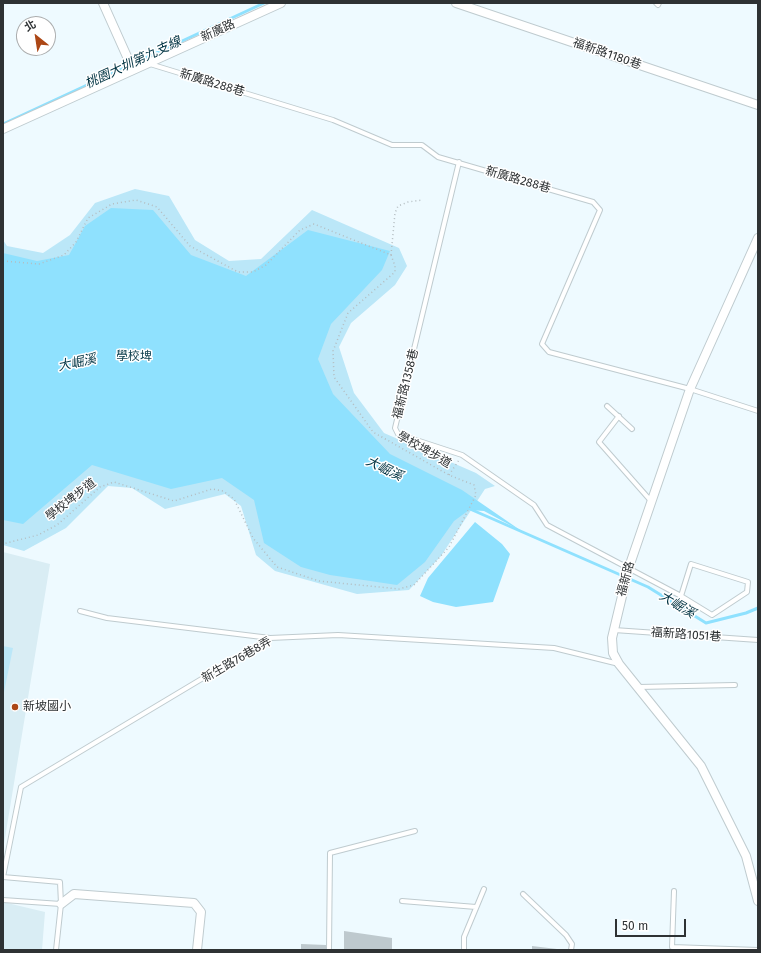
<!DOCTYPE html>
<html>
<head>
<meta charset="utf-8">
<style>
  body { margin:0 }
  #map { position:relative; width:761px; height:953px; overflow:hidden; background:#eefaff; font-family:"Fira Sans","Noto Sans TC",sans-serif }
  canvas { display:block }
  .frame { position:absolute; inset:0; border:4px solid #2e3234; pointer-events:none }
  .north { position:absolute; left:16px; top:16px; width:40px; height:40px; box-sizing:border-box; background:#fff; border:1px solid #abadae; border-radius:50%; rotate:330deg; font-size:11px; font-weight:700; line-height:16px; text-align:center; color:#2e3234 }
  .north::after { content:''; display:block; margin:auto; width:14px; height:18px; background:#ac4716; clip-path:polygon(50% 0,100% 100%,50% 72%,0 100%) }
  .scale { position:absolute; left:615px; top:919px; width:71px; height:18px; box-sizing:border-box; border:2px solid #2e3234; border-top:0; padding-left:5px; font-size:12px; line-height:14px; white-space:nowrap; color:#2e3234; -webkit-text-stroke:3px #fff; paint-order:stroke }
</style>
</head>
<body>
<div id="map">
<canvas width="761" height="953"></canvas>
<div class="frame"></div>
<div class="north">北</div>
<div class="scale">50 m</div>
</div>
<script>
const ctx = document.querySelector('canvas').getContext('2d');
ctx.lineJoin = 'round';
function fillPath(path, color) { ctx.fillStyle = color; ctx.fill(path, 'evenodd'); }
const shape = rows => new Path2D(rows.map(r => 'M' + r).join(''));
function strokePath(path, color, width, dash) { ctx.strokeStyle = color; ctx.lineWidth = width; ctx.lineCap = dash ? 'butt' : 'round'; ctx.setLineDash(dash || []); ctx.stroke(path); }
function drawText(font, color, halo, rows, align = 'center') {
  ctx.font = font + ' "Fira Sans","Noto Sans TC",sans-serif'; ctx.lineWidth = 3; ctx.setLineDash([]); ctx.textBaseline = 'middle'; ctx.strokeStyle = halo; ctx.fillStyle = color; for (const [text, x, y, turn = 0] of rows) {
    ctx.save(); ctx.translate(x, y); ctx.rotate((+turn || 0) * Math.PI / 180); ctx.textAlign = isNaN(turn) ? turn : align; if (halo) ctx.strokeText(text, 0, 0); ctx.fillText(text, 0, 0); ctx.restore();
  }
}
fillPath(shape([
  [3,552,50,564,3,850],
  [3,902,45,912,42,950,3,950]
]), '#d9edf4');
fillPath(shape([
  [135,189,169,196,195,240,229,261,261,259,312,210,399,248,407,266,395,285,351,323,339,347,354,393,384,433,476,473,495,486,485,489,441,556,409,590,357,594,275,571,256,555,241,506,225,494,165,509,132,488,108,486,66,528,24,551,3,545,3,240,7,246,43,253,70,235,95,203],
  [3,646,13,648,3,697]
]), '#bbe7f8');
fillPath(shape([
  [111,208,153,210,191,255,246,276,308,230,390,251,382,270,331,324,318,359,333,394,390,454,462,490,523,532,484,511,469,510,454,521,425,562,397,585,330,575,301,567,264,543,254,500,222,478,171,489,92,465,23,524,3,520,3,253,37,261,69,255,85,226],
  [475,522,502,544,510,554,493,602,456,607,433,602,420,596,428,578]
]), '#8fe1fe');
strokePath(shape([
  [3,124,264,3],
  [470,509,648,587,706,623,746,613,758,608]
]), '#8fe1fe', 3);
fillPath(shape([
  [344,931,392,938,392,950,344,950],
  [301,944,326,945,326,950,301,950],
  [532,946,557,949,557,950,532,950]
]), '#bec9ce');
const service = shape([
  [656,3,658,5,659,3],
  [150,64,333,120,392,145,422,145,438,157,593,202,600,210,542,344,549,352,690,389,758,411],
  [459,162,395,428,398,434,462,455,534,505,547,525,681,596,712,615,747,592,748,582,691,564,681,596],
  [607,406,632,429],
  [619,416,599,442,651,501],
  [80,611,107,618,270,638],
  [614,630,758,640],
  [638,687,735,685],
  [3,877,21,787,270,638,338,635,554,648,619,664],
  [3,877,60,882,61,904,56,950],
  [674,891,672,947,758,950],
  [523,894,566,935,572,944,571,950],
  [3,900,61,904],
  [402,901,476,907],
  [329,950,330,853,415,831],
  [464,950,464,937,484,889]
]);
const minor = shape([
  [103,3,133,70],
  [456,3,758,105],
  [3,129,281,3],
  [758,238,690,389,629,567,612,638,613,653,619,664,701,766,746,856,758,901],
  [61,904,74,894,194,903,201,912,197,950]
]);
strokePath(service, '#bfcbcf', 6);
strokePath(minor, '#bfcbcf', 10);
strokePath(shape([
  [391,255,395,213,398,206,408,202,422,200],
  [3,261,39,264,64,255,76,242,88,218,112,204,136,200,157,207,190,246,238,272,253,272,266,265,300,230,314,224,391,255,395,266,395,272,348,313,333,351,334,377,373,432,449,475,474,485,476,495,449,547,414,585,399,589,319,581,277,567,253,538,234,499,223,491,212,489,174,501,114,482,100,487,57,525,38,535,3,544],
  [449,475,459,460]
]), '#b4bdc1', 1.5, [1, 3]);
strokePath(service, '#fff', 4);
strokePath(minor, '#fff', 8);
for (const [x, y, r, color] of [
  [15,707,4,"#ac4716"]
]) { const dot = new Path2D(); dot.arc(x, y, r, 0, 2 * Math.PI); ctx.fillStyle = color; ctx.fill(dot); strokePath(dot, '#fff', 1.5); }
drawText('12px', '#2e3234', '#fff', [
  ["新廣路",218,31,-24],
  ["福新路1180巷",607,54,19],
  ["新廣路288巷",212,83,17],
  ["新廣路288巷",518,180,16],
  ["福新路1358巷",406,384,-76],
  ["學校埤步道",424,450,30],
  ["學校埤步道",71,500,-38],
  ["福新路",626,579,-75],
  ["福新路1051巷",686,635,4],
  ["新生路76巷8弄",237,660,-30]
]);
drawText('12px', '#104150', '#fff', [
  ["學校埤",134,357]
]);
drawText('12px', '#2e3234', '#fff', [
  ["新坡國小",23,707]
], 'left');
drawText('italic 13px', '#003342', '#fff', [
  ["桃園大圳第九支線",133,63,-25],
  ["大崛溪",77,363,-12],
  ["大崛溪",384,469,26],
  ["大崛溪",677,605,31]
]);
</script>
</body>
</html>
